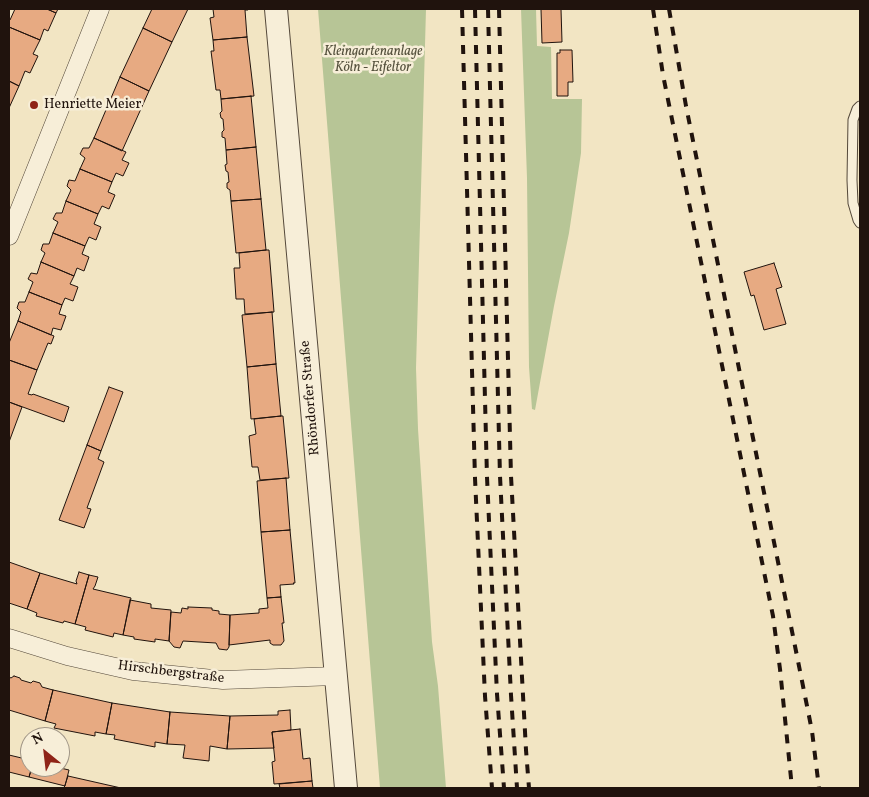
<!DOCTYPE html>
<html>
<head>
<meta charset="utf-8">
<style>
  body { margin:0 }
  #map { position:relative; width:869px; height:797px; overflow:hidden; background:#f2e5c3; font-family:Vollkorn,serif }
  canvas { display:block }
  .frame { position:absolute; inset:0; border:10px solid #20130d; pointer-events:none }
  .north { position:absolute; left:20px; top:727px; width:50px; height:50px; box-sizing:border-box; background:#f7eed8; border:1px solid #a19687; border-radius:50%; rotate:331deg; font-size:14px; font-weight:700; line-height:20px; text-align:center; color:#20130d }
  .north::after { content:''; display:block; margin:auto; width:18px; height:22px; background:#8f2418; clip-path:polygon(50% 0,100% 100%,50% 72%,0 100%) }
</style>
</head>
<body>
<div id="map">
<canvas width="869" height="797"></canvas>
<div class="frame"></div>
<div class="north">N</div>
</div>
<script>
const ctx = document.querySelector('canvas').getContext('2d');
ctx.lineJoin = 'round';
function fillPath(path, color) { ctx.fillStyle = color; ctx.fill(path, 'evenodd'); }
const shape = rows => new Path2D(rows.map(r => 'M' + r).join(''));
function strokePath(path, color, width, dash) { ctx.strokeStyle = color; ctx.lineWidth = width; ctx.lineCap = dash ? 'butt' : 'round'; ctx.setLineDash(dash || []); ctx.stroke(path); }
function drawText(font, color, halo, rows, align = 'center') {
  ctx.font = font + ' Vollkorn,serif'; ctx.lineWidth = 5; ctx.setLineDash([]); ctx.textBaseline = 'middle'; ctx.strokeStyle = halo; ctx.fillStyle = color; for (const [text, x, y, turn = 0] of rows) {
    ctx.save(); ctx.translate(x, y); ctx.rotate((+turn || 0) * Math.PI / 180); ctx.textAlign = isNaN(turn) ? turn : align; if (halo) ctx.strokeText(text, 0, 0); ctx.fillText(text, 0, 0); ctx.restore();
  }
}
fillPath(shape([
  [318,9,426,9,416,368,418,429,432,642,438,686,446,788,380,788],
  [521,9,536,9,537,46,551,47,552,99,582,99,581,153,569,233,554,306,535,410,532,409,529,367,527,178]
]), '#b7c596');
const building = shape([
  [15,9,47,9,56,13,48,31,44,29,40,40,9,27,9,19,10,20,15,9],
  [47,9,58,9,56,13,47,9],
  [152,9,188,9,172,42,143,28,152,9],
  [213,9,248,9,248,10,245,10,247,37,213,40,210,18,214,17,213,9],
  [541,9,561,9,562,42,542,43,541,9],
  [9,27,40,40,33,54,38,56,30,73,25,71,19,86,9,81,9,27],
  [143,28,172,42,149,91,120,77,143,28],
  [247,37,254,96,221,99,220,90,216,90,211,51,214,51,213,40,247,37],
  [560,50,572,50,573,82,568,82,568,96,557,96,557,53,560,53,560,50],
  [120,77,149,91,122,151,94,138,120,77],
  [9,81,19,86,9,108,9,81],
  [251,96,256,147,226,150,225,138,222,137,222,132,224,130,223,119,221,118,220,113,222,111,221,99,251,96],
  [94,138,126,152,122,160,129,163,123,176,116,173,112,182,80,169,85,158,80,154,83,148,89,148,94,138],
  [256,147,261,199,231,201,230,190,227,188,227,183,229,182,228,172,226,171,225,165,227,164,226,150,256,147],
  [80,169,112,182,108,192,115,195,109,209,102,206,98,214,66,201,71,190,67,186,69,180,75,181,80,169],
  [261,199,266,250,236,253,231,201,261,199],
  [66,201,98,214,94,224,101,227,96,240,89,237,85,246,53,233,58,222,53,219,56,213,62,213,66,201],
  [53,233,85,246,82,254,89,257,84,271,77,268,74,276,41,262,45,253,41,250,43,244,49,244,53,233],
  [266,250,269,250,274,312,245,314,244,299,236,299,234,268,240,268,239,253,266,250],
  [41,262,74,276,70,284,78,287,73,301,65,298,62,305,29,292,33,282,28,279,31,273,37,274,41,262],
  [774,263,782,287,776,289,786,324,764,330,754,295,751,296,744,272,774,263],
  [29,292,62,305,59,314,66,316,61,330,53,328,51,335,18,321,21,312,17,308,19,302,25,302,29,292],
  [272,312,276,364,247,367,242,315,272,312],
  [18,321,54,336,51,344,48,343,37,370,9,360,9,343,18,321],
  [9,360,37,370,28,394,32,395,33,394,69,407,64,422,9,402,9,360],
  [276,364,281,416,251,419,247,367,276,364],
  [109,387,123,392,101,451,87,445,109,387],
  [9,402,22,407,9,442,9,402],
  [281,416,283,416,289,478,260,480,258,467,252,467,249,436,256,434,254,419,281,416],
  [87,445,101,451,98,459,104,462,87,508,91,509,84,528,59,520,87,445],
  [286,478,290,530,261,532,257,481,286,478],
  [290,530,295,583,293,583,294,584,280,585,281,597,267,598,261,532,290,530],
  [9,562,40,573,27,609,9,603,9,562],
  [79,572,89,575,75,624,64,621,63,623,36,616,37,613,27,609,40,573,77,584,76,581,79,572],
  [89,575,98,577,95,586,93,589,131,598,123,635,114,633,113,637,85,630,86,627,75,624,89,575],
  [281,597,284,623,282,623,284,641,281,645,273,645,270,643,270,640,229,645,230,615,259,613,259,609,268,608,267,598,281,597],
  [130,600,151,604,151,608,171,610,169,641,155,639,155,642,134,639,134,637,123,635,130,600],
  [188,607,212,608,212,610,219,611,219,614,230,615,229,647,227,650,219,649,216,643,183,641,180,648,174,647,169,641,171,612,181,613,182,608,188,609,188,607],
  [14,676,20,678,21,680,31,683,33,681,40,683,42,687,53,690,45,721,9,710,9,677,11,678,14,676],
  [53,690,112,703,106,734,95,732,95,736,54,728,56,724,45,721,53,690],
  [112,703,170,712,167,744,155,742,155,747,114,739,115,735,106,734,112,703],
  [290,710,291,730,272,732,274,748,227,749,230,716,278,715,278,711,290,710],
  [170,712,230,716,227,749,210,746,209,761,183,758,185,745,167,744,170,712],
  [300,729,303,759,310,758,312,781,274,784,272,762,275,761,272,732,300,729],
  [9,755,30,760,30,767,32,767,29,777,9,772,9,755],
  [32,767,56,767,69,770,65,786,29,777,32,767],
  [68,776,121,788,64,788,68,776],
  [312,781,313,788,280,788,279,784,312,781]
]);
fillPath(building, '#e7aa82');
strokePath(building, '#20130d', 1);
const service = shape([
  [860,106,857,109,853,120,852,180,853,203,858,220,860,223]
]);
const minor = shape([
  [9,236,100,9],
  [9,638,67,656,133,671,223,680,336,676]
]);
const tertiary = shape([
  [276,9,346,788]
]);
strokePath(service, '#54483a', 11);
strokePath(minor, '#54483a', 19);
strokePath(tertiary, '#54483a', 24);
strokePath(service, '#f7eed8', 9);
strokePath(minor, '#f7eed8', 18);
strokePath(tertiary, '#f7eed8', 22);
strokePath(shape([
  [462,9,475,478,485,696,492,788],
  [475,9,487,477,497,694,504,788],
  [488,9,500,476,511,695,517,788],
  [499,9,511,476,526,750,529,788],
  [653,9,663,75,773,616,780,669,792,788],
  [669,9,686,106,798,661,812,731,819,788]
]), '#20130d', 4, [9, 9]);
for (const [x, y, r, color] of [
  [34,105,5,"#8f2418"]
]) { const dot = new Path2D(); dot.arc(x, y, r, 0, 2 * Math.PI); ctx.fillStyle = color; ctx.fill(dot); strokePath(dot, '#f7eed8', 2); }
drawText('italic 14px', '#55513d', '#f7eed8', [
  ["Kleingartenanlage",373,52],
  ["Köln - Eifeltor",373,68]
]);
drawText('14px', '#20130d', '#f7eed8', [
  ["Henriette Meier",44,105]
], 'left');
drawText('14px', '#20130d', '#f7eed8', [
  ["Rhöndorfer Straße",311,398,-95],
  ["Hirschbergstraße",171,673,7]
]);
</script>
</body>
</html>
